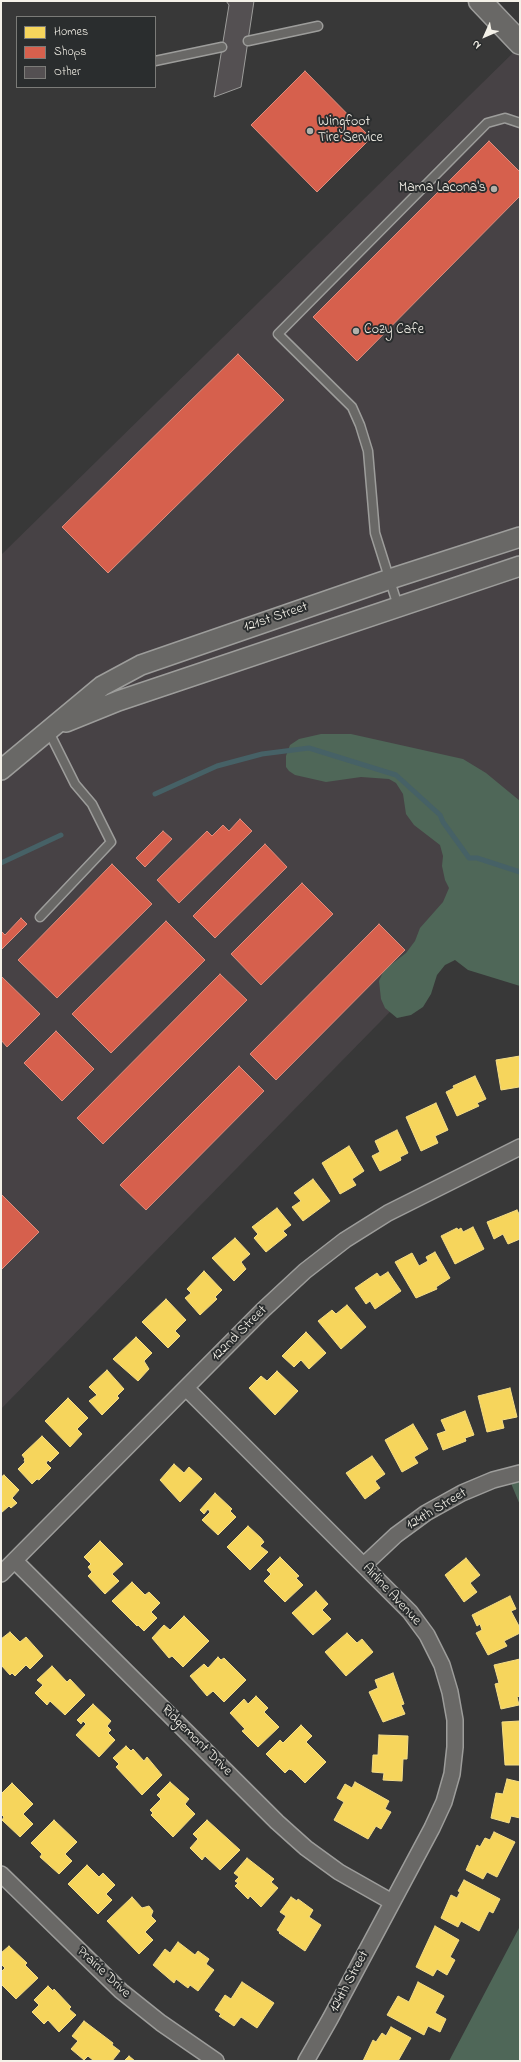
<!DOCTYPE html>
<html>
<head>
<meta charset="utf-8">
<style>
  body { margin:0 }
  #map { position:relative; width:521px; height:2062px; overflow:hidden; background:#383838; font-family:"Indie Flower",sans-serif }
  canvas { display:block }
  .frame { position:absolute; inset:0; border:2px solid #f4f1e8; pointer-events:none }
  .legend { position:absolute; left:16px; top:16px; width:140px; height:72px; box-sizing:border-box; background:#2a2d2e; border:1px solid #7b7b78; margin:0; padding:5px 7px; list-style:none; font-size:12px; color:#f4f1e8 }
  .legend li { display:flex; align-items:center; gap:8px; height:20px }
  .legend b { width:20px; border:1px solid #7b7b78 }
  .north { position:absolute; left:465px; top:16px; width:40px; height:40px; -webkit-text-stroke:3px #2a2d2e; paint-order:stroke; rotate:225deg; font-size:11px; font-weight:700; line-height:16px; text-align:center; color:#f4f1e8 }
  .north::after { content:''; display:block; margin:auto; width:14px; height:18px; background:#f4f1e8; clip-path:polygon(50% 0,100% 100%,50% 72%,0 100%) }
</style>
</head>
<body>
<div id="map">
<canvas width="521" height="2062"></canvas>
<div class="frame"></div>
<ul class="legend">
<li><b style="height:11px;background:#f6d55c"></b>Homes</li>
<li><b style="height:11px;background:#d6604d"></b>Shops</li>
<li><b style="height:11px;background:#545052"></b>Other</li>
</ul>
<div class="north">N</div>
</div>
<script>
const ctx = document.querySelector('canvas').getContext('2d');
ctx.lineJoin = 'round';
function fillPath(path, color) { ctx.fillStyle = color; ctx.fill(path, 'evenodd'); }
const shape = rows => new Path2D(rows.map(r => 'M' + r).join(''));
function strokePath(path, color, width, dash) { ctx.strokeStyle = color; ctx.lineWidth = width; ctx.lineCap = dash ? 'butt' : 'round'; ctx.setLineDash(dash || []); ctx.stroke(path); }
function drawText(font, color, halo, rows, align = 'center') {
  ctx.font = font + ' "Indie Flower",sans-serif'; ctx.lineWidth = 4; ctx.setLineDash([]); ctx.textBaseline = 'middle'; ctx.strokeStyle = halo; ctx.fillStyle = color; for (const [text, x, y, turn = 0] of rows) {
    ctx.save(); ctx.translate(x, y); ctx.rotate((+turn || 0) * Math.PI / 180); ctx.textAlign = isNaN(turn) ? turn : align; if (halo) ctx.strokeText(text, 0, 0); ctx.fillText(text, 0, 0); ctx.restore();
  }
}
fillPath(shape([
  [520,46,520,879,1,1409,1,555]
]), '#474245');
fillPath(shape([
  [321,734,351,734,463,759,486,773,520,801,520,986,468,970,455,960,445,965,437,975,431,994,423,1007,411,1015,397,1018,385,1008,381,999,379,981,384,970,406,953,415,941,420,928,443,902,449,888,445,880,442,866,443,856,440,845,414,825,406,814,403,794,396,783,389,779,361,777,326,782,295,775,289,771,286,767,286,756,290,745,299,739],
  [520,1473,520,1505,508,1476],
  [520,1926,520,2061,449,2061]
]), '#4f6758');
const homes = shape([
  [520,1056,519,1087,501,1090,496,1060,520,1056],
  [475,1076,486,1099,477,1103,479,1106,457,1116,446,1092,454,1088,453,1086,475,1076],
  [436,1103,448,1130,435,1136,438,1143,421,1151,406,1117,436,1103],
  [397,1130,408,1153,400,1157,401,1160,380,1171,372,1156,380,1152,375,1141,397,1130],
  [349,1146,364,1171,352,1179,356,1185,340,1194,322,1163,349,1146],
  [313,1179,330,1201,303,1221,292,1207,301,1201,294,1193,313,1179],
  [277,1208,291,1225,283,1231,287,1235,266,1252,254,1238,258,1234,252,1227,277,1208],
  [517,1210,520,1216,520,1239,508,1244,503,1234,494,1239,487,1222,517,1210],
  [473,1227,484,1249,455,1264,441,1236,457,1228,458,1230,461,1228,463,1232,473,1227],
  [235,1238,250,1254,241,1262,246,1269,234,1281,212,1258,235,1238],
  [435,1252,450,1278,436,1287,437,1289,416,1298,395,1262,412,1253,419,1266,428,1261,426,1257,435,1252],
  [204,1271,222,1290,215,1297,217,1299,200,1315,185,1298,191,1293,187,1289,204,1271],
  [388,1272,401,1291,375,1309,370,1301,366,1304,355,1288,377,1273,380,1277,388,1272],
  [166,1299,186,1320,175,1331,180,1336,168,1348,142,1322,166,1299],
  [347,1305,366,1327,341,1349,318,1321,332,1310,336,1314,347,1305],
  [306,1332,326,1353,309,1369,301,1360,294,1367,282,1356,306,1332],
  [136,1337,152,1353,144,1361,149,1369,138,1381,113,1359,136,1337],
  [107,1370,124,1389,117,1396,119,1398,102,1415,89,1401,97,1395,89,1387,107,1370],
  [277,1371,298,1391,275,1415,249,1388,261,1376,267,1381,277,1371],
  [510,1388,517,1417,502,1420,504,1428,487,1432,478,1396,510,1388],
  [68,1398,88,1418,77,1429,82,1434,70,1447,45,1421,68,1398],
  [465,1411,474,1435,465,1438,466,1441,443,1450,437,1434,446,1431,441,1420,465,1411],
  [413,1424,428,1449,414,1457,418,1463,402,1472,385,1440,413,1424],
  [42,1436,59,1453,50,1462,48,1460,46,1463,51,1468,39,1480,37,1479,32,1484,18,1469,25,1462,24,1460,25,1459,22,1455,42,1436],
  [372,1456,385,1474,375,1481,380,1488,365,1499,346,1473,372,1456],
  [174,1464,184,1473,189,1467,202,1479,180,1502,160,1480,174,1464],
  [4,1475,19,1490,12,1498,17,1503,11,1508,9,1506,1,1513,1,1477,4,1475],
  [215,1493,232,1509,230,1511,236,1517,218,1535,202,1520,210,1512,208,1509,204,1514,200,1510,215,1493],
  [248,1526,261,1538,264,1542,260,1546,268,1552,250,1570,227,1547,248,1526],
  [100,1541,123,1564,112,1574,119,1581,105,1594,88,1576,92,1572,88,1567,91,1564,84,1557,100,1541],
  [280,1557,299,1576,296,1578,303,1585,285,1602,264,1581,271,1574,267,1570,280,1557],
  [466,1558,480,1575,470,1583,477,1592,464,1602,445,1575,466,1558],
  [132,1582,145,1595,149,1592,160,1603,151,1612,157,1618,144,1631,138,1625,137,1626,112,1601,132,1582],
  [316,1591,328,1604,322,1610,331,1619,313,1635,292,1613,316,1591],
  [510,1596,516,1609,511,1611,520,1628,520,1633,504,1641,507,1646,488,1655,476,1633,482,1630,480,1624,477,1626,472,1615,510,1596],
  [184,1616,209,1641,183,1667,172,1656,169,1658,152,1638,164,1625,170,1630,184,1616],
  [10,1632,20,1642,26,1637,43,1656,30,1669,26,1665,15,1676,12,1673,10,1675,1,1665,1,1639,10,1632],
  [347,1633,357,1643,362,1639,373,1652,346,1676,325,1652,347,1633],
  [218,1657,221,1660,224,1658,246,1680,224,1702,213,1691,207,1696,190,1676,204,1664,208,1668,218,1657],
  [520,1659,520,1696,517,1697,519,1705,501,1709,495,1684,499,1683,494,1665,520,1659],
  [52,1666,67,1682,70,1679,85,1695,65,1715,50,1701,47,1705,35,1693,43,1685,37,1680,52,1666],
  [393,1673,404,1704,401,1705,405,1714,383,1722,369,1692,378,1688,375,1680,393,1673],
  [256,1696,268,1708,264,1712,279,1727,258,1747,242,1731,245,1729,230,1713,244,1699,248,1704,256,1696],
  [93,1704,111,1721,107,1726,111,1730,108,1733,115,1740,99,1757,76,1735,86,1724,83,1721,81,1724,77,1720,93,1704],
  [520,1721,520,1765,505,1765,502,1722,520,1721],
  [301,1725,312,1736,306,1742,326,1762,305,1783,292,1770,289,1769,285,1773,266,1754,280,1740,283,1743,301,1725],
  [379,1735,408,1736,407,1759,403,1759,402,1781,383,1780,384,1773,372,1772,373,1755,378,1755,379,1735],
  [126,1746,131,1751,133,1749,144,1761,147,1757,162,1775,142,1795,116,1767,119,1764,113,1758,126,1746],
  [507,1779,520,1782,520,1818,511,1816,509,1823,491,1818,496,1793,503,1794,507,1779],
  [170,1782,189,1799,185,1804,195,1814,173,1837,151,1815,153,1813,150,1810,161,1799,157,1795,170,1782],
  [355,1782,389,1801,385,1809,391,1812,381,1829,376,1826,368,1839,334,1820,344,1802,337,1798,345,1784,352,1788,355,1782],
  [12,1783,33,1804,23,1814,33,1824,20,1837,2,1820,4,1817,1,1814,1,1794,12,1783],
  [54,1820,77,1842,65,1854,72,1861,59,1874,40,1857,42,1854,31,1843,54,1820],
  [207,1820,240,1850,220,1870,205,1856,202,1860,190,1848,198,1839,193,1834,207,1820],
  [494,1832,515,1842,497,1877,487,1872,483,1879,466,1870,477,1845,480,1847,485,1838,490,1840,494,1832],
  [247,1858,274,1879,271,1882,278,1888,261,1907,250,1896,248,1899,235,1886,238,1883,235,1881,239,1877,234,1873,247,1858],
  [87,1865,99,1877,103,1873,115,1885,106,1894,112,1900,98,1914,68,1884,87,1865],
  [464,1880,500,1899,493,1913,489,1911,479,1931,461,1921,458,1927,441,1918,451,1895,457,1898,460,1892,458,1891,464,1880],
  [132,1897,142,1908,149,1906,153,1911,151,1916,156,1921,145,1932,153,1940,139,1954,107,1921,132,1897],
  [291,1897,297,1901,298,1899,313,1910,309,1917,321,1925,305,1951,279,1933,280,1932,277,1930,286,1916,280,1912,291,1897],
  [435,1926,459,1940,450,1957,455,1960,447,1975,437,1969,433,1976,416,1967,435,1926],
  [178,1942,195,1955,198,1951,209,1959,206,1964,214,1970,198,1991,190,1985,188,1988,176,1979,174,1983,153,1965,165,1949,170,1953,178,1942],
  [9,1946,27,1963,25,1965,38,1978,16,1999,1,1984,1,1972,5,1968,1,1964,1,1953,9,1946],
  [242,1982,274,2003,257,2028,241,2017,234,2026,219,2016,221,2014,215,2010,225,1995,231,1999,242,1982],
  [418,1982,444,1996,435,2013,446,2019,440,2032,428,2026,424,2035,387,2015,398,1996,409,2002,418,1982],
  [48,1986,53,1991,54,1989,71,2007,69,2009,76,2015,59,2032,48,2020,44,2024,32,2012,39,2005,34,2000,48,1986],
  [84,2021,113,2043,112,2045,120,2051,112,2061,94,2061,88,2056,84,2060,71,2049,78,2041,72,2036,84,2021],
  [391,2027,411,2038,398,2061,363,2061,373,2040,376,2042,382,2033,386,2036,391,2027],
  [129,2056,135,2061,137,2061,124,2061,129,2056]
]);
fillPath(homes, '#f6d55c');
strokePath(homes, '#f5dd86', 1);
const shops = shape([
  [305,71,371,138,317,192,251,125,305,71],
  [489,141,520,172,520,196,357,361,313,317,489,141],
  [238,354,284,400,108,573,62,527,238,354],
  [240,819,252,831,179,903,157,880,207,831,212,836,223,825,229,831,240,819],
  [163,831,172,839,145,867,136,858,163,831],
  [265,844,287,867,215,938,193,916,265,844],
  [112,864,152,904,57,998,18,960,112,864],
  [302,883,333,914,261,985,231,954,302,883],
  [21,918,27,924,1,950,1,931,5,935,21,918],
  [166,921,205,960,111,1053,72,1014,166,921],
  [379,924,405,950,276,1080,250,1054,379,924],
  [220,974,247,1000,103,1144,77,1118,220,974],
  [1,976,40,1014,7,1047,1,1040,1,976],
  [56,1031,94,1069,62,1101,24,1063,56,1031],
  [239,1066,264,1091,146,1210,120,1185,239,1066],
  [1,1194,39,1232,1,1270,1,1194]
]);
fillPath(shops, '#d6604d');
strokePath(shops, '#df8c7c', 1);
strokePath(shape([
  [155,794,217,766,262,754,309,748,396,775,440,815,443,822,469,858,477,858,520,872],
  [1,863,61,835]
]), '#466166', 5);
const building = shape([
  [226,1,254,1,241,87,214,97,229,5,226,1]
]);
fillPath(building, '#545052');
strokePath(building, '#9d9d9b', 1);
const service = shape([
  [248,41,318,26],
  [155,61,222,47],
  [398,606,375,533,368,451,360,425,352,407,278,334,487,123,505,118,520,123],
  [40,917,111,842,92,804,75,784,48,730]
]);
const minor = shape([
  [186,1388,410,1612,427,1635,442,1665,450,1692,455,1720,455,1747,452,1774,444,1802,432,1828,330,2019,306,2061],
  [15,1561,277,1822,306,1848,339,1872,392,1902],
  [364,1565,396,1535,426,1513,462,1493,493,1480,520,1473],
  [1,1574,263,1310,305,1271,345,1240,388,1213,520,1147],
  [1,1874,121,1991,161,2023,216,2061]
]);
const tertiary = shape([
  [66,722,118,701,520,566],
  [1,770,102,686,141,665,390,579,520,537]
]);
const secondary = shape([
  [480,1,520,43]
]);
strokePath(service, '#9d9d9b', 11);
strokePath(minor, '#9d9d9b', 18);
strokePath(tertiary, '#9d9d9b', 22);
strokePath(secondary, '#9d9d9b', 25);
strokePath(service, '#696866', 8);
strokePath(minor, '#696866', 15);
strokePath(tertiary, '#696866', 19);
strokePath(secondary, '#696866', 22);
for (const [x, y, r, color] of [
  [310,131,4,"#b2b0aa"],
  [494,189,4,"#b2b0aa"],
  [356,331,4,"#b2b0aa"]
]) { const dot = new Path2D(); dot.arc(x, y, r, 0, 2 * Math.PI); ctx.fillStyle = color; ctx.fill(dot); strokePath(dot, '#2a2d2e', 1.5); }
drawText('14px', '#f4f1e8', '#2a2d2e', [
  ["Wingfoot",318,123],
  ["Tire Service",318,139],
  ["Mama Lacona's",486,189,"right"],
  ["Cozy Cafe",364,331]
], 'left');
drawText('14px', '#f4f1e8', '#2a2d2e', [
  ["121st Street",276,618,-19],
  ["122nd Street",240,1334,-45],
  ["124th Street",437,1510,-31],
  ["Airline Avenue",391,1595,47],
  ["Ridgemont Drive",196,1741,45],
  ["Prairie Drive",103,1973,43],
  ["124th Street",350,1982,-62]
]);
</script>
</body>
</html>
